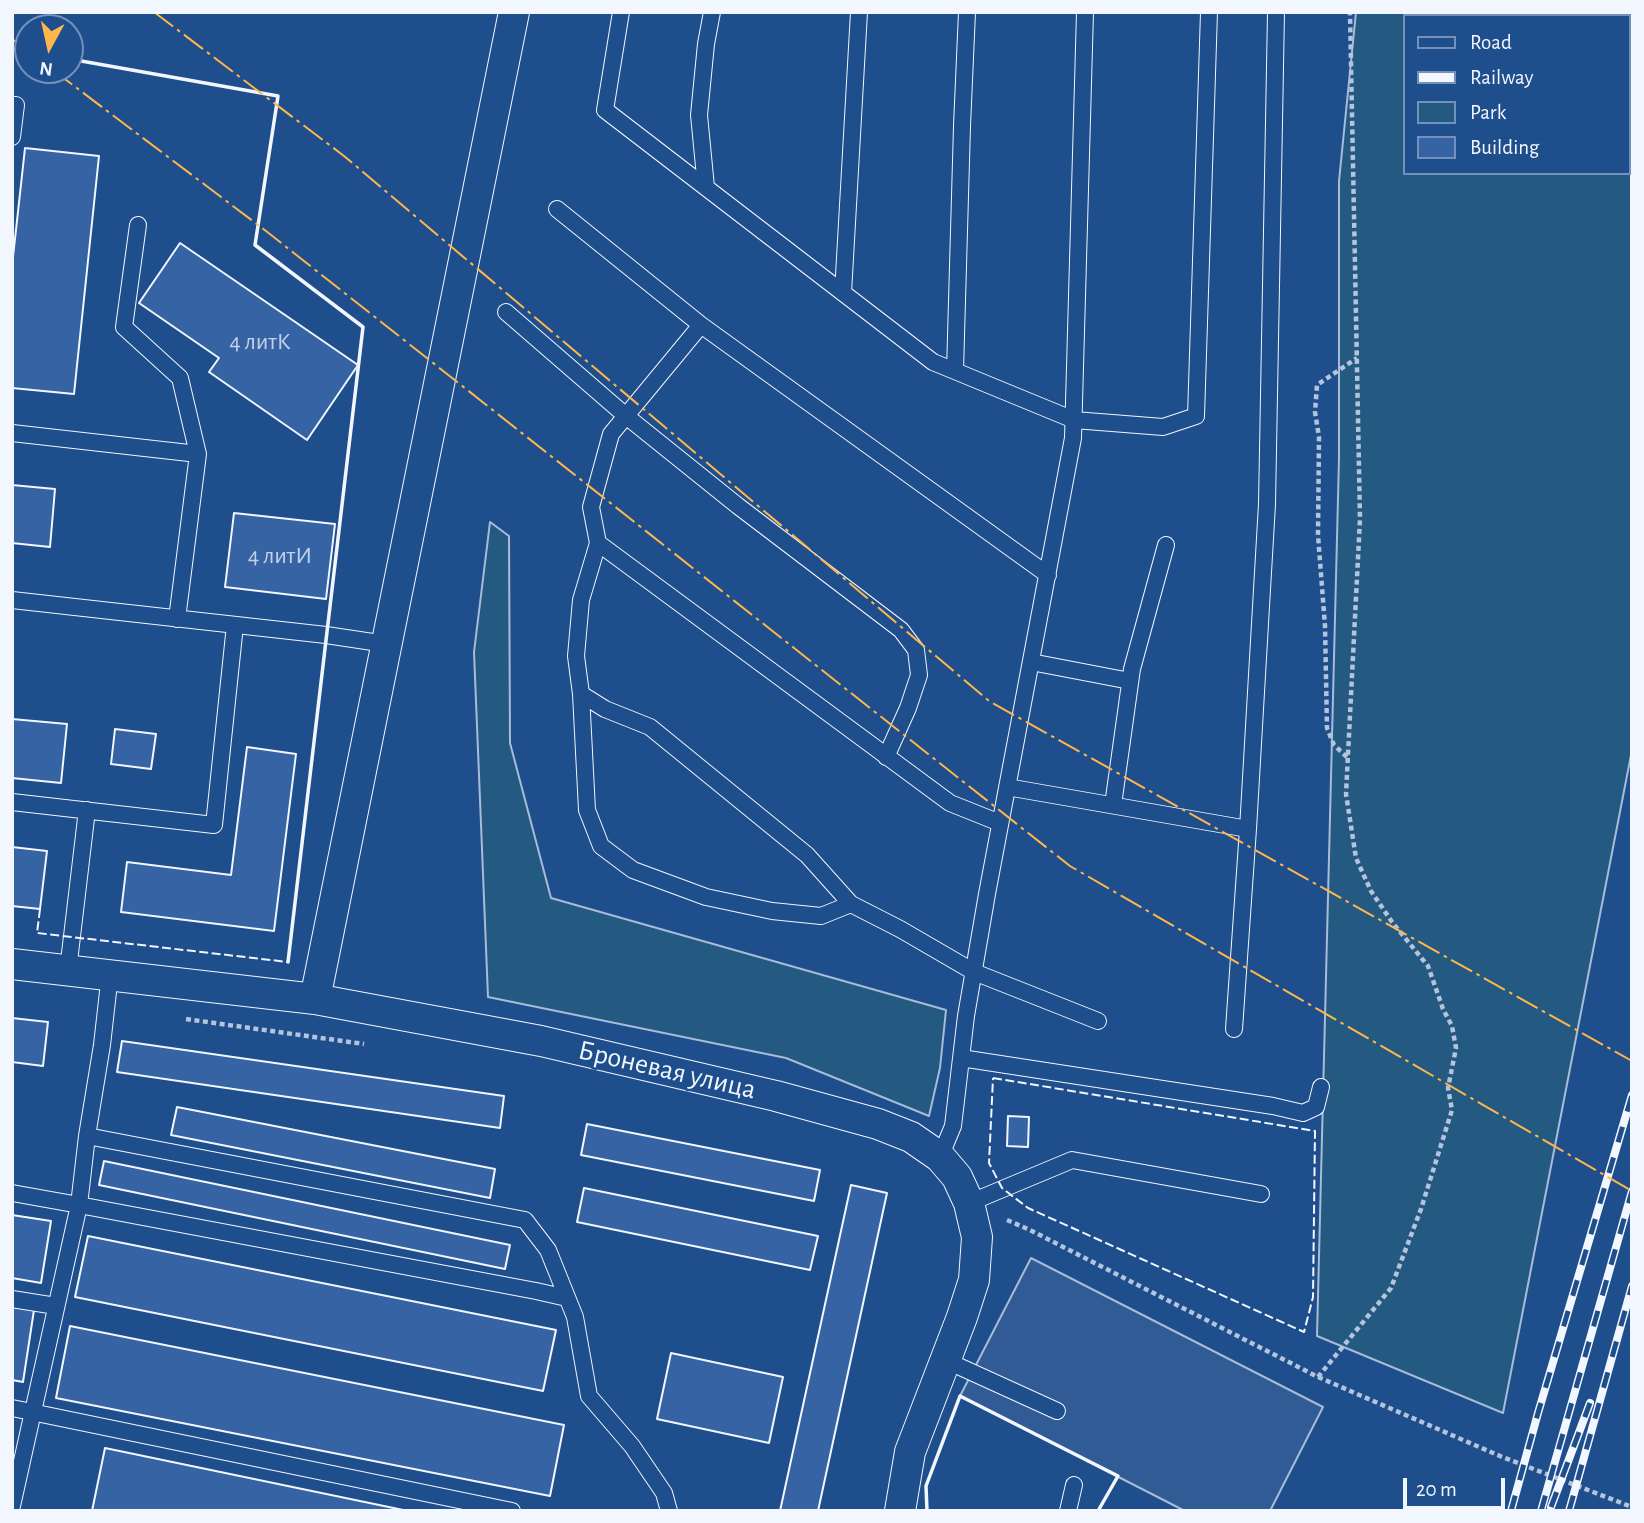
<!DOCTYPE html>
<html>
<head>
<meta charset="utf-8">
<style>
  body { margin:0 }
  #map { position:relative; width:1644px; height:1523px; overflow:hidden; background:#1f4e8c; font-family:"Alegreya Sans",sans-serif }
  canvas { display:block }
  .frame { position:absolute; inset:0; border:14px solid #f2f6ff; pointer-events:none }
  .legend { position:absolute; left:1403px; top:14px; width:228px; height:161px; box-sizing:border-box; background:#1f4e8c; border:2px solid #7391ba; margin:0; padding:9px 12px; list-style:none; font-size:21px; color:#f2f6ff }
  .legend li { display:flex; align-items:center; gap:14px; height:35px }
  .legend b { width:35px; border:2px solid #7391ba }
  .north { position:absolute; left:14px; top:14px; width:70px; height:70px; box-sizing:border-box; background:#1f4e8c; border:2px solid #7391ba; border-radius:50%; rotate:188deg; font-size:19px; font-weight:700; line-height:28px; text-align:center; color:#f2f6ff }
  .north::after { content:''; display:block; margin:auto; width:24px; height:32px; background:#ffb74d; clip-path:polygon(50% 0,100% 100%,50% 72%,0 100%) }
  .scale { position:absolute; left:1403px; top:1478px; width:102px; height:32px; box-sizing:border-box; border:4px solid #f2f6ff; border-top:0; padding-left:9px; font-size:21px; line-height:24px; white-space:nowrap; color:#f2f6ff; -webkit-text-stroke:5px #1f4e8c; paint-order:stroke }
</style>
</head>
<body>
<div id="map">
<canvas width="1644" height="1523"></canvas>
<div class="frame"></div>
<ul class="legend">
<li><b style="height:9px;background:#1f4e8c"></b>Road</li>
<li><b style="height:9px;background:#f2f6ff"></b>Railway</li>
<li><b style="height:19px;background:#245a82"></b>Park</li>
<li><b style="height:19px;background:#3563a3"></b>Building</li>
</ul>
<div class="north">N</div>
<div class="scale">20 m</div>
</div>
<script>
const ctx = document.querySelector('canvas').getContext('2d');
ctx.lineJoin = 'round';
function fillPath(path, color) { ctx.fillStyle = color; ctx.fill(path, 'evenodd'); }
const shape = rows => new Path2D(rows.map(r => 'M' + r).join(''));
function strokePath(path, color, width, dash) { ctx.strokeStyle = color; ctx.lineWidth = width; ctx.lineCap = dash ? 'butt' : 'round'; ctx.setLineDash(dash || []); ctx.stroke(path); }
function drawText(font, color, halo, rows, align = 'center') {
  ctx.font = font + ' "Alegreya Sans",sans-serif'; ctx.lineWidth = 5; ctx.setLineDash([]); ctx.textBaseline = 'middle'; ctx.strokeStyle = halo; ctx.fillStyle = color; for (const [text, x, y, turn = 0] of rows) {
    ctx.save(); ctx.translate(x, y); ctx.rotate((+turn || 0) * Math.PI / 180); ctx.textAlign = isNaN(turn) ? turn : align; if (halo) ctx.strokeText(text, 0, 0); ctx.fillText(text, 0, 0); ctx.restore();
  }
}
const green = shape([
  [1356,12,1632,12,1632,750,1503,1413,1317,1336,1339,458,1339,181,1356,12],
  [1404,16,1628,16,1628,173,1404,173,1404,16],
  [490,522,509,536,510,743,551,898,946,1010,940,1068,929,1116,786,1058,488,997,474,652,490,522]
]);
fillPath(green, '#245a82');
strokePath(green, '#a8bbd7', 2);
const parking = shape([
  [1031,1258,1323,1407,1270,1511,1185,1511,960,1396,1031,1258]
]);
fillPath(parking, '#305b95');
strokePath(parking, '#a8bbd7', 2);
const building = shape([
  [25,148,99,156,74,394,12,388,12,266,25,148],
  [180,243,358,365,307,440,209,372,219,358,139,303,180,243],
  [12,485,55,489,50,547,12,543,12,485],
  [234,513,335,524,326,599,225,587,234,513],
  [12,719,67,724,61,783,12,778,12,719],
  [115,729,156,734,151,769,111,764,115,729],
  [247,747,296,754,274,931,121,912,127,862,231,875,247,747],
  [12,847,47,851,40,909,12,906,12,847],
  [12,1018,48,1022,43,1066,12,1062,12,1018],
  [122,1041,504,1096,500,1128,117,1072,122,1041],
  [177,1107,495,1169,490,1198,171,1135,177,1107],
  [1008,1116,1029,1117,1028,1147,1007,1146,1008,1116],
  [587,1124,820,1170,814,1201,581,1155,587,1124],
  [104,1161,510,1245,505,1269,99,1185,104,1161],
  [851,1185,887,1193,818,1511,780,1511,851,1185],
  [584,1188,818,1236,810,1270,577,1222,584,1188],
  [12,1215,51,1221,41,1283,12,1278,12,1215],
  [88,1236,556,1330,543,1391,75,1297,88,1236],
  [12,1307,34,1310,23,1382,12,1380,12,1307],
  [70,1326,564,1425,550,1496,56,1398,70,1326],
  [671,1353,783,1377,769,1443,657,1419,671,1353],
  [105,1448,408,1511,92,1511,105,1448]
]);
fillPath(building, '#3563a3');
strokePath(building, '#f2f6ff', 2);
const service = shape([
  [621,12,605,110,933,362,1074,420,1163,427,1196,416,1209,12],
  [12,105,16,105,12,137],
  [706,187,699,115,706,44,712,12],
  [557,209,701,325,1048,575],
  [138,225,124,327,180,378,198,454],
  [843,293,859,12],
  [506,312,626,416,738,506,901,630,916,650,919,675,908,708,886,757],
  [701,325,611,434,591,507,598,543,950,803,1000,823],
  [955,371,962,126,967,12],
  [12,433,198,454,177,619],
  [598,543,581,600,576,656,581,694,605,709,650,727,807,855,851,904,900,929,974,972,1098,1021],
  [12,600,326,635,386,644],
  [1031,662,1130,681],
  [581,694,587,810,601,846,633,870,706,897,772,911,821,916,851,904],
  [1007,787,1248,829,1267,504,1276,12],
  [12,802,214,825,235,625],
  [1113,805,1132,669,1166,545],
  [68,970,87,810],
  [1234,1029,1248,829],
  [961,1058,1273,1106,1303,1113,1316,1107,1321,1087],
  [87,1136,525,1220,548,1250,575,1317,589,1396,632,1446,664,1493,669,1511],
  [940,1157,953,1126,966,1016,987,894,1073,438,1085,12],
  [12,1193,79,1205,87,1136,102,1045,110,974],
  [969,1203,1072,1160,1261,1194],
  [12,1299,56,1306],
  [945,1360,1057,1411],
  [12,1408,512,1511],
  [12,1506,79,1205,536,1291,567,1298],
  [1068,1511,1074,1485]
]);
const minor = shape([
  [12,964,315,999,541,1041,776,1096,878,1124,911,1137,940,1157,957,1177,969,1203,977,1237,974,1280,962,1317,910,1452,900,1511],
  [315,999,514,12]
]);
strokePath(service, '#f2f6ff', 18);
strokePath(minor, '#f2f6ff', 32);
strokePath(shape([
  [1347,757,1334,745,1327,728,1325,626,1318,535,1319,437,1315,412,1317,385,1357,358],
  [186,1019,364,1044],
  [1007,1220,1030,1230,1318,1377,1500,1456,1632,1507],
  [1318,1377,1391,1288,1421,1209,1452,1110,1448,1088,1456,1048,1452,1026,1443,1009,1428,966,1392,922,1371,891,1356,858,1346,794,1360,519,1350,12]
]), '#b3c4dc', 4.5, [5, 3.5]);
strokePath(service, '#1f4e8c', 16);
strokePath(minor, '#1f4e8c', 30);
const rail = shape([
  [1551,1507,1590,1403],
  [1511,1511,1538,1413,1632,1095],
  [1541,1511,1632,1191],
  [1569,1511,1632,1286]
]);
strokePath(rail, '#f2f6ff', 8);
strokePath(rail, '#1f4e8c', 5, [16]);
strokePath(shape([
  [40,909,37,933,288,962],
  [993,1078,1315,1131,1313,1297,1304,1332,1028,1208,1002,1188,989,1163,993,1078]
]), '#f2f6ff', 2, [9, 3.5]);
strokePath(shape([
  [12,49,28,52],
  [70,59,278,96,255,245,363,327,288,962],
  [927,1511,926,1486,960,1396,1118,1476,1098,1511]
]), '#f2f6ff', 3.5);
strokePath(shape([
  [154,12,344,156,989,701,1632,1061],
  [12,39,28,51],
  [53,70,266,231,1070,866,1632,1191]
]), '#ffb74d', 2, [24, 5, 3.5, 5]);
drawText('24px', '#c3d1e8', null, [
  ["4 литК",260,342],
  ["4 литИ",280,556]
]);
drawText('28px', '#f2f6ff', '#1f4e8c', [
  ["Броневая улица",667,1070,13]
]);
</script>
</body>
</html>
